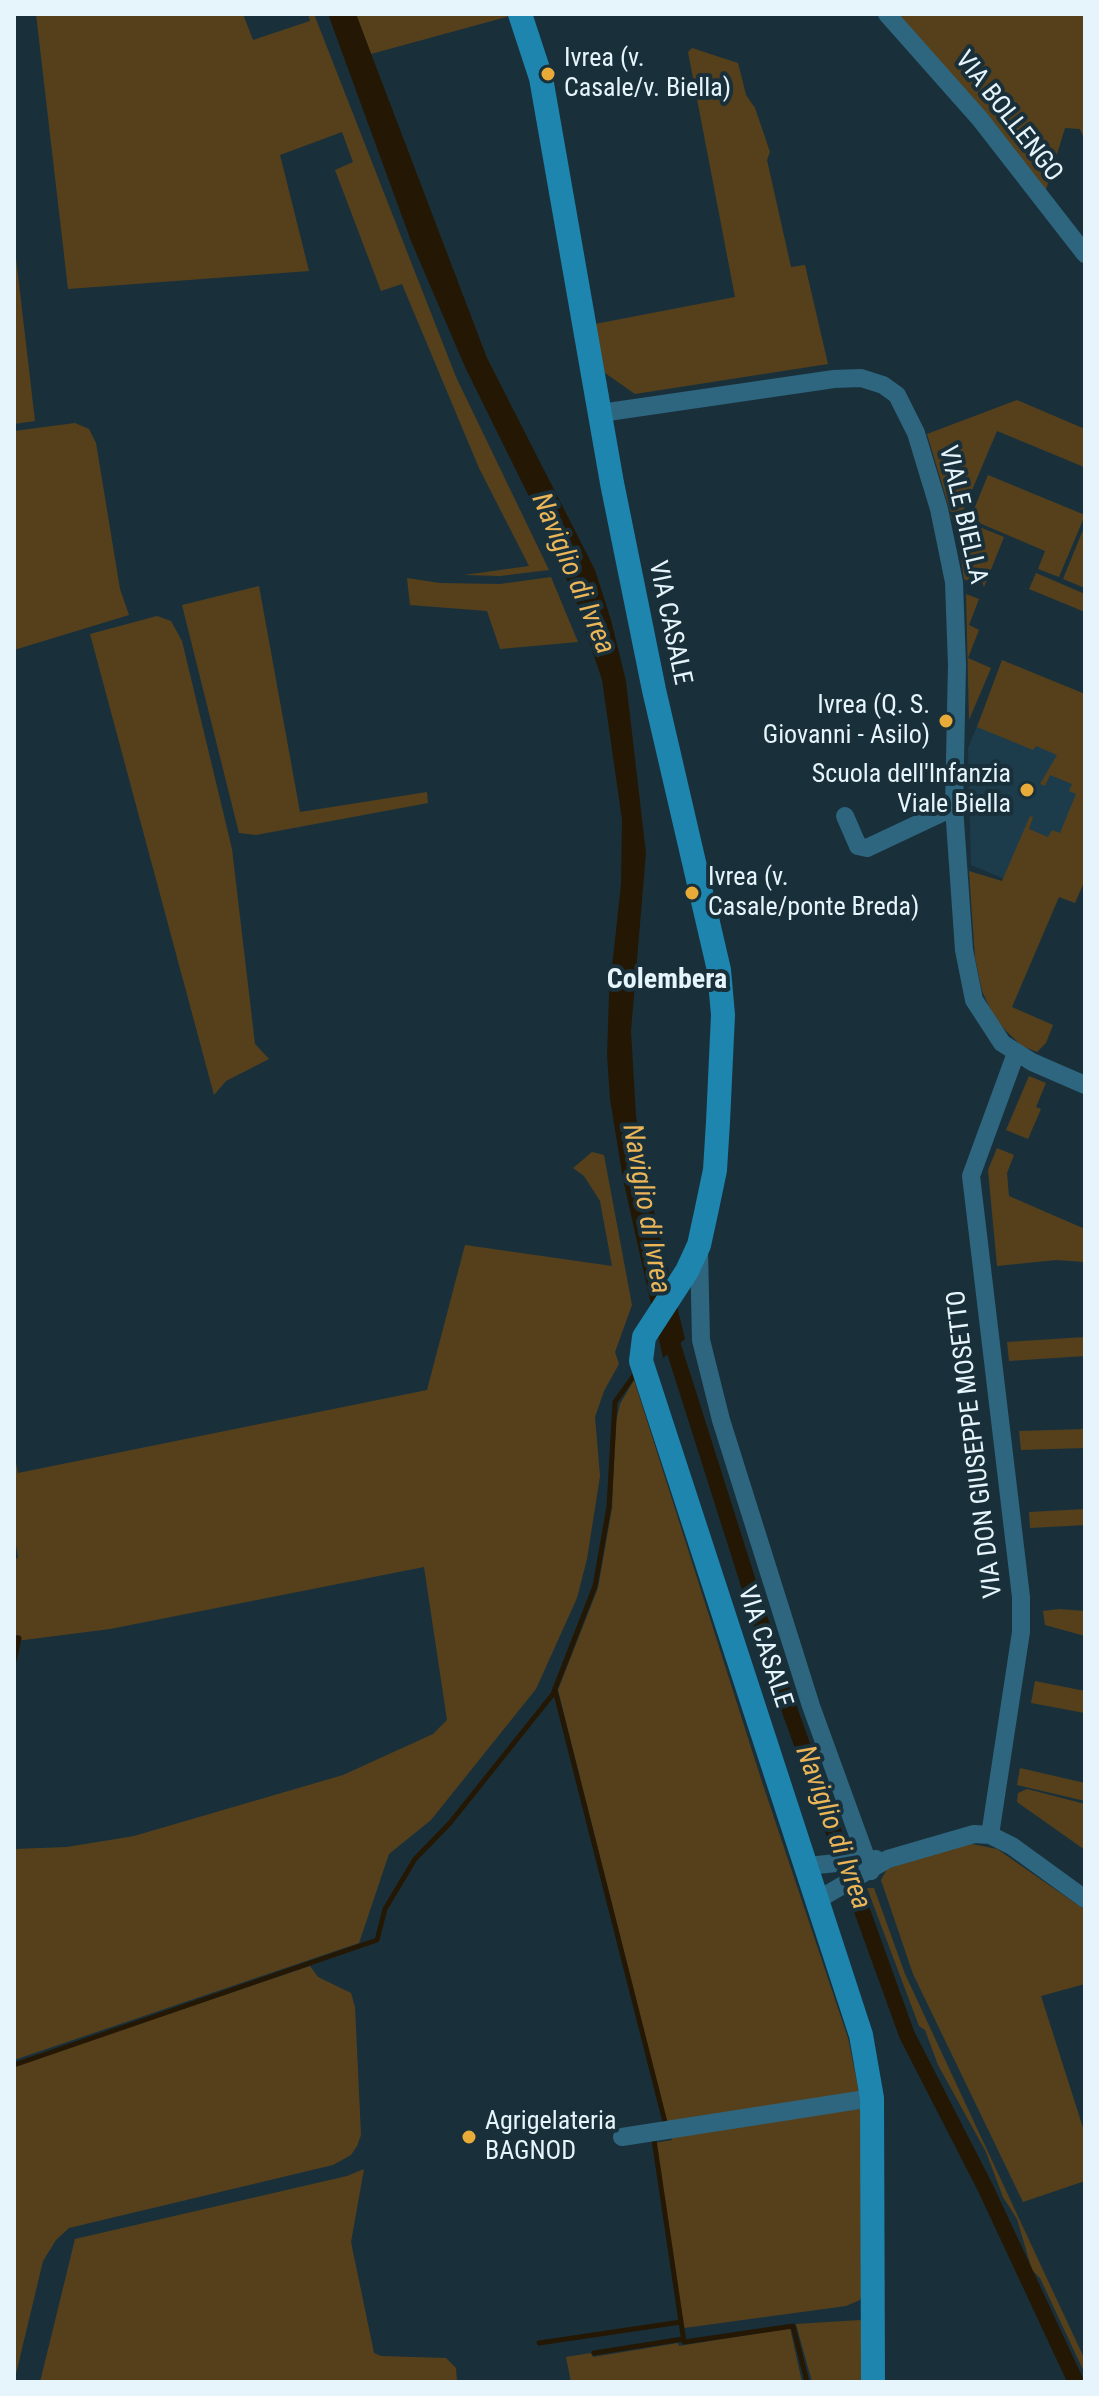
<!DOCTYPE html>
<html>
<head>
<meta charset="utf-8">
<style>
  body { margin:0 }
  #map { position:relative; width:1099px; height:2396px; overflow:hidden; background:#19303b; font-family:"Roboto Condensed",sans-serif }
  canvas { display:block }
  .frame { position:absolute; inset:0; border:16px solid #e6f4fb; pointer-events:none }
</style>
</head>
<body>
<div id="map">
<canvas width="1099" height="2396"></canvas>
<div class="frame"></div>
</div>
<script>
const ctx = document.querySelector('canvas').getContext('2d');
ctx.lineJoin = 'round';
function fillPath(path, color) { ctx.fillStyle = color; ctx.fill(path, 'evenodd'); }
const shape = rows => new Path2D(rows.map(r => 'M' + r).join(''));
function strokePath(path, color, width, dash) { ctx.strokeStyle = color; ctx.lineWidth = width; ctx.lineCap = dash ? 'butt' : 'round'; ctx.setLineDash(dash || []); ctx.stroke(path); }
function drawText(font, color, halo, rows, align = 'center') {
  ctx.font = font + ' "Roboto Condensed",sans-serif'; ctx.lineWidth = 8; ctx.setLineDash([]); ctx.textBaseline = 'middle'; ctx.strokeStyle = halo; ctx.fillStyle = color; for (const [text, x, y, turn = 0] of rows) {
    ctx.save(); ctx.translate(x, y); ctx.rotate((+turn || 0) * Math.PI / 180); ctx.textAlign = isNaN(turn) ? turn : align; if (halo) ctx.strokeText(text, 0, 0); ctx.fillText(text, 0, 0); ctx.restore();
  }
}
fillPath(shape([
  [980,719,1085,763,1050,898,971,865,968,748]
]), '#1d3c4b');
fillPath(shape([
  [36,14,243,14,253,40,310,21,308,14,314,14,456,377,549,570,500,576,464,575,529,566,479,468,402,284,381,291,335,170,353,162,342,132,280,155,309,271,68,289],
  [356,14,509,14,510,16,371,54],
  [892,14,1085,14,1085,141,1080,129,1065,128,1044,196],
  [692,48,738,63,746,95,755,108,770,152,767,160,791,267,805,265,828,364,635,394,605,373,595,324,735,297,688,52],
  [14,241,35,421,14,424],
  [1017,400,1085,429,1084,467,997,431,961,516,950,511,927,434],
  [75,423,89,429,96,443,120,589,129,615,14,650,14,431],
  [988,475,1085,515,1059,577,1038,569,1045,551,970,519],
  [950,515,1004,537,984,587,982,582,970,577,968,581,964,579,957,530],
  [1085,525,1085,588,1063,579],
  [1036,573,1085,594,1085,612,1029,589],
  [551,577,578,642,500,649,487,611,410,605,407,578,440,583,500,584],
  [259,586,300,812,427,792,428,803,256,835,239,833,182,605],
  [966,594,979,599,969,625,979,630,968,658,991,668,969,720],
  [157,616,171,621,182,641,232,849,255,1044,269,1059,226,1081,214,1095,90,634],
  [1002,660,1085,694,1085,880,1075,903,1059,897,1012,1007,1053,1025,1046,1043,1037,1052,1022,1046,1006,1031,994,1017,982,991,975,958,969,871,1002,881,1030,816,1033,817,1029,829,1048,837,1052,830,1060,833,1076,794,1069,791,1072,784,1050,775,1045,786,1040,784,1057,755,1036,746,1033,750,977,727],
  [1029,1076,1046,1083,1036,1107,1041,1109,1028,1139,1006,1130],
  [997,1148,1014,1155,1007,1173,1009,1196,1085,1229,1085,1262,1056,1260,997,1266,988,1170],
  [592,1152,604,1155,632,1305,615,1352,619,1364,604,1391,595,1417,600,1476,587,1559,577,1598,536,1689,431,1820,389,1854,359,1943,14,2060,14,1849,67,1847,134,1836,343,1775,433,1734,447,1720,424,1567,110,1629,16,1641,14,1649,14,1641,19,1635,14,1635,14,1559,18,1558,14,1531,14,1453,18,1473,427,1390,465,1245,612,1266,600,1201,584,1176,573,1168],
  [1085,1337,1085,1356,1009,1361,1007,1342],
  [634,1380,762,1782,848,2038,859,2092,667,2122,558,1690,598,1588,612,1508,616,1421,620,1404],
  [1085,1429,1085,1448,1021,1450,1019,1431],
  [1085,1509,1085,1525,1030,1528,1029,1512],
  [1059,1609,1085,1611,1085,1636,1045,1625,1043,1611],
  [1035,1681,1085,1691,1085,1713,1031,1703],
  [1020,1768,1085,1783,1085,1801,1017,1785],
  [1027,1789,1085,1804,1085,1850,1017,1802,1018,1793],
  [967,1843,997,1849,1085,1910,1085,1984,1041,1996,1085,2134,1085,2181,1023,2202,913,1974,881,1880,887,1869],
  [867,1888,874,1888,905,1974,1085,2360,1085,2374,1040,2278,1032,2270,1017,2219,1003,2197,986,2152,938,2065,925,2030,919,2026],
  [310,1966,318,1977,351,1993,355,2007,361,2135,357,2146,351,2155,333,2165,69,2228,56,2240,43,2261,14,2382,14,2066],
  [860,2109,865,2287,860,2300,846,2306,684,2328,655,2143,672,2140,671,2134],
  [364,2169,351,2242,374,2353,381,2356,446,2358,456,2368,457,2382,40,2382,75,2239,347,2176],
  [861,2320,866,2382,812,2382,796,2324],
  [790,2328,802,2382,571,2382,566,2357,591,2353,593,2357,678,2343,679,2346]
]), '#56401b');
fillPath(shape([
  [328,14,356,14,487,358,595,570,611,620,626,681,646,853,631,1031,636,1115,644,1170,685,1339,663,1358,623,1179,610,1099,607,1055,609,995,621,884,622,820,602,680,576,601,545,529,465,367,411,241]
]), '#241804');
strokePath(shape([
  [14,1638,19,1638,14,1661],
  [555,1690,666,2126],
  [14,2065,377,1940,385,1909,415,1859,450,1823,553,1694,595,1586,609,1507,615,1402,635,1374],
  [654,2140,684,2342,793,2326,807,2382],
  [539,2343,681,2322],
  [594,2353,683,2339]
]), '#241804', 5);
strokePath(shape([
  [668,1330,782,1689,907,2035,985,2187,1076,2382]
]), '#241804', 16);
strokePath(shape([
  [887,14,980,119,1085,254],
  [601,413,834,379,861,378,883,385,897,395,916,433,939,509,954,582,957,665,954,807,964,950,974,1000,1002,1043,1032,1062,1085,1085],
  [845,816,858,846,867,848,954,807],
  [699,1250,701,1340,721,1420,811,1706,871,1871],
  [990,1835,1021,1632,1021,1597,971,1176,1016,1053],
  [807,1866,876,1859],
  [819,1899,888,1859,974,1834,990,1835,1012,1846,1085,1899],
  [622,2137,872,2098]
]), '#2e667f', 18);
strokePath(shape([
  [520,14,541,78,612,483,654,690,719,970,723,1015,718,1122,715,1170,706,1213,699,1245,687,1271,644,1337,641,1361,861,2035,872,2098,873,2382]
]), '#1e85ae', 24);
for (const [x, y, r, color] of [
  [548,74,8,"#e8ab37"],
  [946,721,8,"#e8ab37"],
  [1027,790,8,"#e8ab37"],
  [692,893,8,"#e8ab37"],
  [469,2137,8,"#e8ab37"]
]) { const dot = new Path2D(); dot.arc(x, y, r, 0, 2 * Math.PI); ctx.fillStyle = color; ctx.fill(dot); strokePath(dot, '#19303b', 3); }
drawText('26px', '#e6f4fb', '#19303b', [
  ["Ivrea (v.",564,59],
  ["Casale/v. Biella)",564,89],
  ["Ivrea (Q. S.",930,706,"right"],
  ["Giovanni - Asilo)",930,736,"right"],
  ["Scuola dell'Infanzia",1011,775,"right"],
  ["Viale Biella",1011,805,"right"],
  ["Ivrea (v.",708,878],
  ["Casale/ponte Breda)",708,908],
  ["Agrigelateria",485,2122],
  ["BAGNOD",485,2152]
], 'left');
drawText('26px', '#e6f4fb', '#19303b', [
  ["VIA BOLLENGO",1008,117,52],
  ["VIALE BIELLA",962,515,77],
  ["VIA CASALE",669,623,78],
  ["VIA DON GIUSEPPE MOSETTO",976,1444,-97],
  ["VIA CASALE",764,1647,72]
]);
drawText('italic 28px', '#ecb557', '#19303b', [
  ["Naviglio di Ivrea",572,574,67],
  ["Naviglio di Ivrea",645,1209,80],
  ["Naviglio di Ivrea",832,1828,70]
]);
drawText('bold 28px', '#e6f4fb', '#19303b', [
  ["Colembera",667,981]
]);
</script>
</body>
</html>
